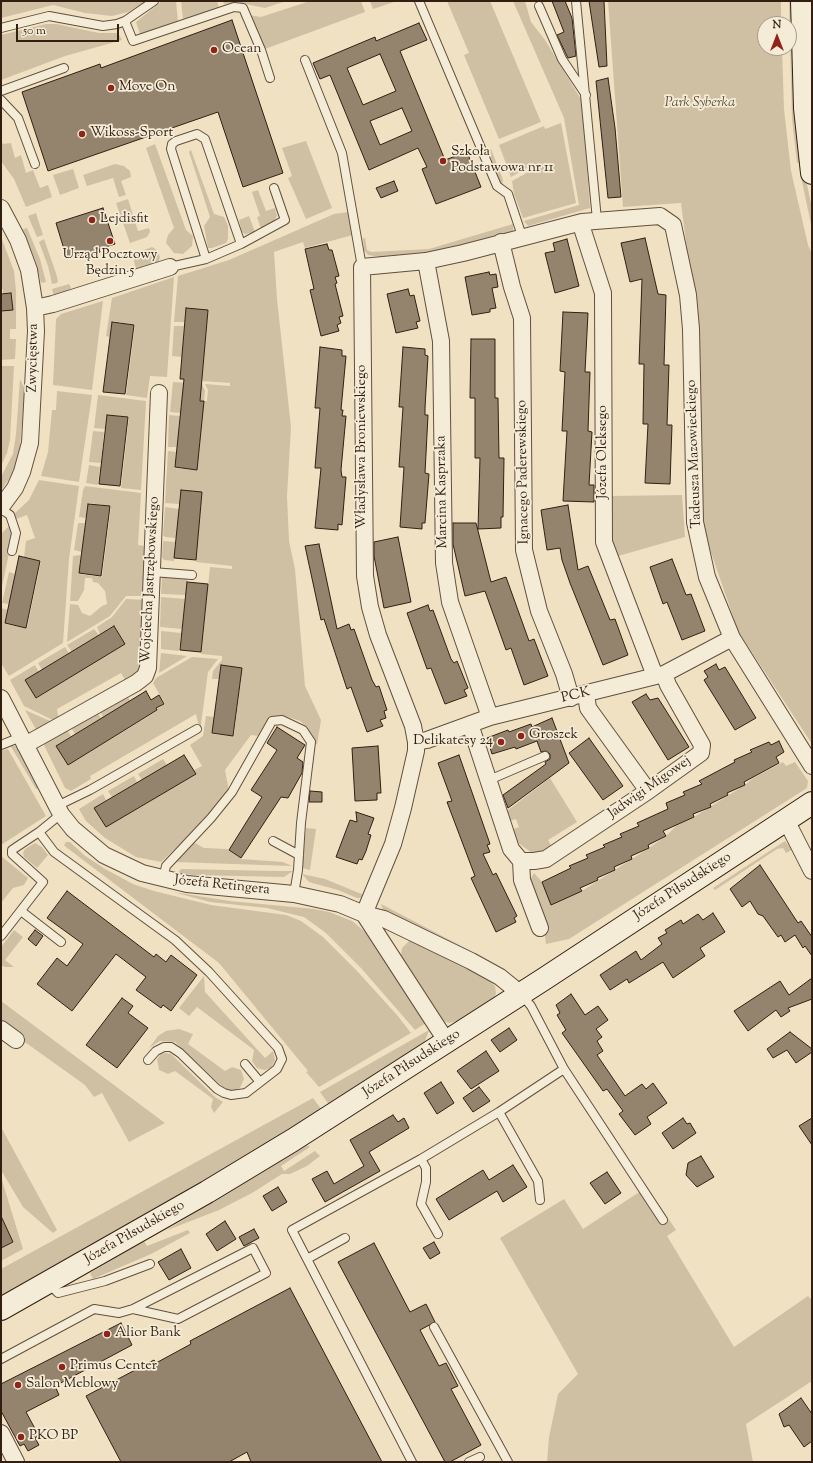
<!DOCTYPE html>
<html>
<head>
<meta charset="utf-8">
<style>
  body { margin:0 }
  #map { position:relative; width:813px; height:1463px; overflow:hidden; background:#efe1c2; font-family:"Sorts Mill Goudy",serif }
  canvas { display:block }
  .frame { position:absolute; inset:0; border:2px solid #321f12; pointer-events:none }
  .north { position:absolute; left:757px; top:16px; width:40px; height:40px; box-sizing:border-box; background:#f5ecd7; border:1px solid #a79a88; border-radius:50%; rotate:0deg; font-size:11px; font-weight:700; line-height:16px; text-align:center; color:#321f12 }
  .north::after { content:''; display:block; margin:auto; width:14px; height:18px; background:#8f2418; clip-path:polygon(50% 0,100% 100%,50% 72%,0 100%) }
  .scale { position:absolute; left:16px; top:24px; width:103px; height:18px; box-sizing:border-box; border:2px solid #321f12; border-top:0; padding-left:5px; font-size:12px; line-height:14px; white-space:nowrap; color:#321f12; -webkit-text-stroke:3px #f5ecd7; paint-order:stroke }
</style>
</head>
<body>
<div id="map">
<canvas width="813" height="1463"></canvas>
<div class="frame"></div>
<div class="north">N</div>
<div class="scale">50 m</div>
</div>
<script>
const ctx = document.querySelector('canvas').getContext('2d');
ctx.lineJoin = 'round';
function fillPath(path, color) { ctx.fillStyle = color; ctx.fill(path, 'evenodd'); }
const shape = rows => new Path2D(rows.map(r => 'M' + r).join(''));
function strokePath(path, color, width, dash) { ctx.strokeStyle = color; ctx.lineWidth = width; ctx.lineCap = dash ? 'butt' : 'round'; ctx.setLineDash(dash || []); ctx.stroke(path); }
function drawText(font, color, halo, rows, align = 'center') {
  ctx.font = font + ' "Sorts Mill Goudy",serif'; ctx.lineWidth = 3.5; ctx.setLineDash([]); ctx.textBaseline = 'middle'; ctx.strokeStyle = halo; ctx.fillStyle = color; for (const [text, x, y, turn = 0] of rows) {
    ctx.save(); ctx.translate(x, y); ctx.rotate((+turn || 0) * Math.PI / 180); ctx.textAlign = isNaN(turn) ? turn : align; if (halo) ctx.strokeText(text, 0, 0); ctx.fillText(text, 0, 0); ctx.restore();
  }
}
fillPath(shape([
  [1,1,146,1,128,12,112,16,85,13,53,5,1,18],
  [162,1,176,1,178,22,140,34,136,22],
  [181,1,217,1,219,8,183,19],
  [223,1,286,1,265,8,236,2,224,4],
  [310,1,361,1,365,12,265,49,248,15,261,17],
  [370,1,397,1,373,9],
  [447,1,490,1,541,122,499,139,464,55,469,53],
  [513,1,525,1,531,22,545,40,582,101,590,208,528,226,524,221,579,205,564,118],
  [608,1,781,1,781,24,765,24,765,48,782,48,784,109,791,171,808,245,812,254,812,744,738,631,701,523,698,335,681,203,623,207],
  [789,1,794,1,801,163,797,163,792,119],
  [46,24,56,24,99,33,118,33,122,40,65,56,1,80,1,35],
  [561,123,576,203,523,218,514,194,512,181,532,170,530,166,511,177,499,145,544,126,545,129],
  [1,140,3,144,11,143,15,158,21,155,26,173,33,170,40,188,48,185,52,197,26,207,14,179,1,161],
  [306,141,332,208,306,219,288,178,292,176,282,148],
  [155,144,186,230,193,236,192,246,183,254,174,253,166,243,168,235,174,228,146,148],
  [491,149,503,180,502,187,488,150],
  [191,150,214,214,224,217,228,226,228,239,226,243,212,248,208,248,204,226,210,217,189,152],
  [115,164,124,166,130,171,131,177,121,181,126,195,119,197,113,178,87,186,83,175],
  [73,169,79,188,60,195,53,175],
  [804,171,812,208,812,229,800,172],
  [258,190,266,211,275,208,277,216,272,224,261,229,257,217,260,216,252,192],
  [128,199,138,231,149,228,150,232,147,237,130,243,116,203],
  [348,212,353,235,305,248,303,242,274,252,277,299,291,427,287,496,289,541,295,569,305,686,321,720,317,745,307,727,300,721,285,716,271,717,259,736,251,735,225,770,229,791,208,818,161,862,136,857,105,838,86,821,79,809,103,794,106,800,94,808,106,827,196,774,194,770,202,766,190,745,203,736,206,716,214,717,212,734,234,736,242,668,221,665,219,679,212,679,213,671,222,660,222,656,201,654,210,567,232,569,232,566,196,562,202,492,181,490,179,504,165,503,168,451,177,452,175,468,197,470,204,401,207,401,208,390,205,384,230,386,230,383,202,381,208,310,186,308,185,322,174,322,178,276,229,260,334,214],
  [36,213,43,235,37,237,28,216],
  [249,216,255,232,245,234,242,232,239,220],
  [513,224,513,231,460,245,429,252,381,257,368,255,364,250,363,238,365,238,367,250,371,252,429,249],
  [27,228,40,259,46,282,41,283,36,263,23,229],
  [1,237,14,271,16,291,16,329,10,329,10,339,16,339,15,359,1,360,1,311,13,309,11,293,3,293,3,289,1,289],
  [44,239,56,273,58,281,57,283,52,284,48,266,39,242],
  [152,247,157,250,160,257,158,263,136,270,134,261,135,255,139,252],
  [174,277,167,377,150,376,147,398,126,395,135,325,112,321,110,337,106,336,112,298],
  [69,284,71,288,68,292,54,296,52,289],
  [103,301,92,390,53,385,56,319,61,314],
  [174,326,184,326,182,357,172,356],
  [1,366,14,366,10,440,7,453,1,466],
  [20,379,25,389,19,456,12,474,1,491,1,477,13,454,16,434],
  [173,382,202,384,205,391,204,401,182,399,181,413,170,412],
  [57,391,92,395,79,482,41,476,48,452,52,410,56,410],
  [98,395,146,401,141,490,121,488,129,417,107,415,105,429,94,428],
  [169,415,180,416,177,447,168,447],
  [93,431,104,432,101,463,89,462],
  [89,465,100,467,98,485,86,483],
  [39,480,79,486,69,559,63,643,9,676,1,663,1,608,8,610,5,624,27,628,41,561,24,557,26,541,35,538,27,515,16,519,14,514,29,500],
  [85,486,141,493,138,545,144,546,150,557,147,596,126,596,110,616,67,642,70,604,78,605,82,613,90,616,102,606,107,604,105,591,98,583,93,582,92,578,85,578,84,590,78,601,70,601,73,556,81,555,79,574,102,577,111,506,88,503,86,518,79,517,83,490],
  [682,495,685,537,618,556,611,535,611,496],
  [165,507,179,509,176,538,165,537,163,535],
  [78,523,85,523,82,552,74,550],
  [9,526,13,535,1,591,1,534],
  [163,541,175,542,174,561,164,560,162,557],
  [9,572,15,574,9,604,2,603],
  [162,577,187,579,186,595,161,594],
  [161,597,185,599,182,629,160,627],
  [126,599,147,600,142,671,127,683,121,673,57,709,59,723,24,706,10,680,35,665,39,672,25,681,37,698,125,644,114,626,100,634,97,627,112,617],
  [94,629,99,635,72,652,67,645],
  [161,631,181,633,179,651,161,649],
  [65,647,69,653,42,670,38,663],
  [161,653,187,656,159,673],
  [192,657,218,659,208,672,200,732,197,734,198,723,196,714,90,776,91,779,71,791,65,788,44,745,48,741,67,730,71,736,56,746,68,765,157,711,157,709,165,704,153,683,156,678],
  [127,695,130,701,103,717,100,711],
  [25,710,57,724,38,733],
  [97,712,101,718,75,734,71,727],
  [10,745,18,747,39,788,36,789],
  [8,749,46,816,1,845,1,751],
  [163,759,167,765,142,780,138,774],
  [783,762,786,766,795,762,808,781,807,788,569,939,546,944,543,920,530,880,534,873,542,882,552,905,582,891,649,848,666,836,676,826,694,817,745,785,753,778],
  [134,776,137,782,112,797,108,791],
  [550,778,577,822,548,840,553,849,539,855,532,853,513,839,511,830,519,827,516,819,509,821,503,814],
  [306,828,316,829,310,870,302,868],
  [785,841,792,850,786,853,783,848,777,849,715,890,713,888],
  [66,842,70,842,84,855,105,869,133,884,154,891,211,905,286,915,301,921,323,937,357,971,397,1015,411,1033,319,1087,306,1072,308,1071,219,963,66,847,64,845],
  [35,843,42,847,48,855,37,868,24,857,23,853,25,849],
  [195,843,204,848,227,849,241,859,283,862,292,866,174,862,190,845],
  [1,856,28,878,24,885,13,888,1,903],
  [181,869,275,871,293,871,284,877,193,875,178,873],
  [302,874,325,879,364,895,362,898,357,898,338,890,309,882],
  [173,892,230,901,314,909,329,912,352,921,369,935,429,1021,415,1030,361,968,326,933,304,917,267,908,210,902],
  [381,904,467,949,480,957,467,954,383,910],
  [14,930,23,937,5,960,14,967,5,967,1,965,1,947],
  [409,941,417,942,484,976,495,986,496,994,492,1000,459,1021,449,1023,444,1021,401,955,402,948],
  [204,976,205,992,265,1058,273,1051,275,1060,271,1068,264,1070,257,1068,252,1061,254,1050,197,1007,189,1016,179,1008],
  [1,1001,165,1123,129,1142,102,1093,94,1097,85,1085,1,1025],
  [179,1029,193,1034,188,1044,225,1071,232,1067,241,1070,244,1079,240,1088,231,1091,223,1087,175,1042,160,1041,149,1048,158,1036,166,1031],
  [429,1030,424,1044,330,1106,320,1092],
  [166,1053,171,1054,215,1097,223,1102,214,1113,211,1107,213,1099,175,1071,168,1074,159,1070,157,1059,161,1054],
  [313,1098,322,1110,261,1149,1,1298,1,1269],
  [1,1127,57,1230,53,1233,23,1207,1,1170],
  [307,1145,310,1147,281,1166,284,1171,315,1151,320,1156,307,1166,290,1174,282,1174,252,1193,219,1210,165,1231],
  [1,1177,23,1249,1,1261,1,1248,13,1242,1,1215],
  [647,1187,676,1230,667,1236,734,1347,808,1296,812,1300,812,1381,746,1424,753,1462,547,1462,549,1437,558,1394,578,1374,500,1238,564,1199,583,1229],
  [188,1230,190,1233,151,1254,93,1279,90,1273,144,1241,147,1246]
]), '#cfc0a4');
const building = shape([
  [552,1,565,1,572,18,576,56,568,58,567,56,557,35,564,32,552,1],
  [589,1,604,1,607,66,599,67,589,1],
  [232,20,283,173,243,187,218,112,48,171,22,92,100,64,101,68,232,20],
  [419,23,427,40,400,51,445,160,467,152,481,187,436,204,422,169,427,167,418,148,369,170,330,75,320,79,313,63,375,37,376,41,419,23],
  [380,54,396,91,363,105,347,68,380,54],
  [402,108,412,131,380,145,370,121,402,108],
  [608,78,615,128,621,197,608,198,596,81,608,78],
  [394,181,398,191,381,198,376,188,394,181],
  [103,208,115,244,99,249,100,252,80,259,79,255,67,259,56,223,103,208],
  [645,238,658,294,666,295,664,365,669,365,667,425,672,425,670,484,645,483,648,424,643,424,644,364,639,364,642,279,630,282,621,243,645,238],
  [567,239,579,286,555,293,545,253,555,251,553,243,567,239],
  [327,244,329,250,332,250,339,276,335,277,337,283,335,284,343,316,339,317,341,323,337,325,339,331,321,336,310,290,314,289,305,249,327,244],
  [489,272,490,275,496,274,498,287,492,288,496,308,490,309,490,312,472,315,465,277,489,272],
  [408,289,410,296,414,295,420,321,416,322,418,328,396,333,387,294,408,289],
  [11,293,13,310,1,311,1,294,11,293],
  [186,308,208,310,200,401,204,401,197,470,175,467,184,379,180,379,186,308],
  [563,312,588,313,585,372,590,372,588,431,592,432,589,485,594,485,594,502,563,501,567,431,562,431,565,372,560,371,563,312],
  [112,322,134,325,125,394,103,392,112,322],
  [471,339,495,339,495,398,498,398,499,458,504,458,503,517,501,517,501,528,478,529,480,458,475,458,475,398,470,398,471,339],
  [320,347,342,350,342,356,346,356,341,410,343,410,342,416,346,416,341,470,342,477,346,477,342,525,338,524,338,530,315,528,321,468,315,468,320,408,315,408,320,347],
  [403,347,425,349,425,355,428,356,425,408,425,415,428,415,425,473,429,474,425,523,422,523,422,529,400,527,404,467,399,467,403,407,399,407,403,347],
  [107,415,128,417,120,486,99,484,107,415],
  [181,490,202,492,196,560,174,558,181,490],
  [88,504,110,506,101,576,79,573,88,504],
  [568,505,578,570,588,566,610,620,615,619,628,655,603,665,570,583,562,560,560,548,547,550,541,510,568,505],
  [453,523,476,523,491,582,506,577,529,641,534,639,548,676,524,685,511,648,506,650,485,591,465,596,453,544,453,523],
  [398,537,411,602,384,608,374,556,374,542,398,537],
  [319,544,337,629,349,624,351,630,354,629,372,680,376,687,379,686,387,710,384,711,386,718,380,720,383,726,367,732,351,687,347,689,324,619,321,620,305,546,319,544],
  [19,556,40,561,26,628,5,623,19,556],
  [672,559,686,595,691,594,705,631,682,640,667,602,663,604,650,567,672,559],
  [187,582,208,584,201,652,180,650,187,582],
  [428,605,430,611,433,610,451,659,454,663,457,661,468,688,464,690,467,696,445,704,431,668,427,669,407,613,428,605],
  [114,626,125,644,36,698,25,680,114,626],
  [716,664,719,670,725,667,756,718,735,730,704,680,708,677,704,671,716,664],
  [221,665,242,668,233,736,212,733,221,665],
  [146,691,151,700,159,695,164,704,156,708,157,710,68,765,56,746,146,691],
  [646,694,650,700,658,698,689,747,668,760,632,702,646,694],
  [552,718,569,763,508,808,503,795,546,764,545,762,550,759,550,754,546,751,541,752,537,741,516,749,515,747,492,754,487,738,508,730,509,732,531,724,532,727,552,718],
  [277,727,305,745,297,758,303,762,302,773,288,798,281,797,241,858,229,850,262,797,251,790,277,750,267,743,277,727],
  [589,738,623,786,603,800,569,753,589,738],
  [779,741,784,752,776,757,779,763,744,782,745,785,727,793,728,795,710,804,711,807,693,814,694,817,663,831,666,836,648,845,649,848,631,856,632,859,614,867,615,870,597,878,598,880,580,888,582,891,551,905,542,882,571,868,569,866,588,858,586,855,605,847,603,845,622,837,620,834,639,826,637,823,668,809,666,803,685,795,683,792,702,784,699,781,735,762,734,760,752,752,750,750,769,742,771,745,779,741],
  [378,746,381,793,377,793,377,800,355,801,352,748,378,746],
  [184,755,196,774,106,827,94,808,184,755],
  [459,755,490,844,487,845,490,852,483,854,493,875,496,873,517,916,514,918,516,922,496,932,471,878,475,876,447,802,452,801,438,763,459,755],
  [310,791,322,792,322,802,309,802,310,791],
  [356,812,374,818,368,834,371,835,366,851,362,860,359,859,357,864,336,857,350,820,357,822,356,812],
  [760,865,798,923,801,921,812,937,812,956,805,946,803,948,795,935,785,942,781,935,778,937,763,916,758,914,750,901,742,907,730,889,760,865],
  [67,891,154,957,156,954,166,962,171,955,197,975,171,1011,163,1005,161,1008,136,990,146,977,116,954,72,1011,37,984,57,958,67,966,83,944,47,918,67,891],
  [713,913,725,932,700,948,705,956,673,978,663,962,629,983,627,979,610,990,600,975,636,951,641,960,662,944,658,938,667,933,665,930,681,920,683,924,698,914,703,920,713,913],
  [35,930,43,936,36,946,28,939,35,930],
  [812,978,812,999,788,1008,790,1011,781,1017,776,1010,748,1031,734,1011,780,981,789,995,812,978],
  [571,994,585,1015,598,1006,608,1020,596,1029,602,1037,597,1041,603,1051,597,1055,625,1096,642,1084,646,1089,653,1083,667,1103,647,1117,651,1124,635,1135,619,1114,623,1111,607,1089,603,1091,562,1033,566,1030,557,1015,560,1013,556,1005,571,994],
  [122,998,133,1006,128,1013,148,1028,117,1068,86,1045,122,998],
  [509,1028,517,1040,500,1052,491,1040,509,1028],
  [790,1032,812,1049,812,1052,796,1063,787,1050,773,1058,767,1049,790,1032],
  [486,1051,499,1071,471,1089,457,1071,486,1051],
  [441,1082,454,1103,437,1114,424,1093,441,1082],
  [479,1087,490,1101,473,1112,463,1098,479,1087],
  [393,1115,398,1122,404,1118,409,1128,369,1152,380,1171,325,1202,312,1179,327,1171,334,1184,364,1166,350,1140,393,1115],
  [683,1118,687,1124,690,1123,696,1133,673,1149,662,1133,683,1118],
  [812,1118,812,1145,799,1126,812,1118],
  [701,1156,714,1177,697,1187,686,1175,688,1163,701,1156],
  [513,1165,527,1187,503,1202,497,1191,449,1220,436,1199,483,1170,489,1180,513,1165],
  [607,1172,621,1193,605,1204,590,1183,607,1172],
  [278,1187,287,1202,272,1211,263,1196,278,1187],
  [1,1216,13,1242,1,1248,1,1216],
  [225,1221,236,1239,217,1251,206,1234,225,1221],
  [254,1229,259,1238,244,1246,239,1237,254,1229],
  [434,1242,440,1253,430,1259,423,1248,434,1242],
  [374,1243,410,1312,426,1304,435,1322,420,1330,439,1366,446,1363,458,1386,451,1389,481,1445,450,1462,445,1462,338,1262,374,1243],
  [181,1249,191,1268,169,1280,158,1262,181,1249],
  [290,1288,382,1462,251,1462,247,1452,229,1462,121,1462,86,1396,154,1360,156,1363,191,1344,190,1341,290,1288],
  [121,1323,132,1345,55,1386,59,1395,26,1412,39,1436,35,1438,39,1445,28,1451,24,1444,20,1446,1,1411,1,1384,121,1323],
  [801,1398,812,1414,812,1441,804,1447,789,1425,784,1427,779,1414,801,1398]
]);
fillPath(building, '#94846e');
strokePath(building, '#321f12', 1);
const lane = shape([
  [419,1,497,186,508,194,522,236],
  [576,1,597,220],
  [539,6,562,59,586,95],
  [125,21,133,41,234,7,243,8,261,50,270,78],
  [1,28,49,16,103,26,117,24,125,21,154,1],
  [305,60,342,153,362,267],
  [1,91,64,68],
  [1,100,18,118,35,164],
  [206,259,171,149,172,144,176,141,197,134,205,139,241,244],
  [170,267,206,259,241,244,285,220,274,188],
  [1,509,10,515,16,533,12,551],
  [152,572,192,575],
  [1,745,21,737],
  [489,780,545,756],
  [57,806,90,790,197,729],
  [61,814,39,832,54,852,175,940,209,972,278,1048,282,1059,277,1069,246,1093,231,1095,224,1093,217,1089,180,1053,171,1047,164,1047,156,1051,148,1060],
  [273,841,299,855],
  [163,879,166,866,211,818,232,792,272,721,282,720,303,730,311,742,301,823,298,870,294,894],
  [21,911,61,942],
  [1,936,43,882,12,854,12,850,39,832],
  [522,995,531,1006,564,1069,663,1220],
  [245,1064,260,1082],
  [499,1112,538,1181,540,1200],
  [421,1159,426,1168,426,1182,421,1204,438,1234],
  [345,1238,307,1259,412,1462],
  [307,1259,292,1230,421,1159,499,1112,564,1069],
  [48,1283,58,1293,105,1281,150,1264],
  [434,1327,508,1462],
  [1,1359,94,1309,119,1313,133,1309,253,1248,266,1273,178,1319,133,1309],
  [469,1462,480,1457]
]);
const street = shape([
  [1,208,18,240,29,270,35,308,36,331,30,443,22,472,15,488,1,507],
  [582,222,583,231,603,293,604,542,655,676],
  [501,242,512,287,522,318,524,550,539,611,564,674,571,698],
  [426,261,441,341,444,563,450,602,490,717],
  [35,308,53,304,170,267],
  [586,694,588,708,648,791],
  [1,698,61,814,73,829,104,855,142,873,187,884,294,894,340,904,364,914,384,919,471,961,500,977,521,994],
  [470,724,511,849,521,861,534,861,546,859,648,791,701,753,702,745,668,685,664,674],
  [416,742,427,740,490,717,664,674,732,638],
  [25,745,136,683,145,676,148,668,159,393],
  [786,820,812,871],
  [521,861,522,880,540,928],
  [364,914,393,844,403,808,416,751,416,742,413,726,378,635,370,607,365,576,362,267,426,261,463,253,582,222,660,216,673,225,688,295,691,329,695,522,707,577,732,638,812,766],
  [364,914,447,1042],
  [1,1029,16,1040],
  [1,1433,16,1462]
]);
const secondary = shape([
  [802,1,805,108,812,173],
  [1,1309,207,1192,293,1140,544,979,812,803]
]);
strokePath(lane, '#61503e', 10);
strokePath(street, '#61503e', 18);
strokePath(secondary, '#321f12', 24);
strokePath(lane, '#f5ecd7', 8);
strokePath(street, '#f5ecd7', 16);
strokePath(secondary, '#f5ecd7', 22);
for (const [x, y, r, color] of [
  [214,50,4,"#8f2418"],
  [111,88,4,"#8f2418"],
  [82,134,4,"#8f2418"],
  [443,161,4,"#8f2418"],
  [92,220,4,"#8f2418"],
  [110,241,4,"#8f2418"],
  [521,736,4,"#8f2418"],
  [501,742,4,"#8f2418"],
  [107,1334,4,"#8f2418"],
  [62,1367,4,"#8f2418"],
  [18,1385,4,"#8f2418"],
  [21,1437,4,"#8f2418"]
]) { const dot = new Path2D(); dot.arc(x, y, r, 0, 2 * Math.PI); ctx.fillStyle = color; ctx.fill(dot); strokePath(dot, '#f5ecd7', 1.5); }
drawText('14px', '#321f12', '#f5ecd7', [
  ["Ocean",222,50],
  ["Move On",119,88],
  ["Wikoss-Sport",90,134],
  ["Szkoła",451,153],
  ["Podstawowa nr 11",451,169],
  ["Lejdisfit",100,220],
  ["Urząd Pocztowy",110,256,"center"],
  ["Będzin 5",110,272,"center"],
  ["Groszek",529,736],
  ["Delikatesy 24",493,742,"right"],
  ["Alior Bank",115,1334],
  ["Primus Center",70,1367],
  ["Salon Meblowy",26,1385],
  ["PKO BP",29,1437]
], 'left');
drawText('italic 14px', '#614f3e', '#f5ecd7', [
  ["Park Syberka",700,104]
]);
drawText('14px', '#321f12', '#f5ecd7', [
  ["Zwycięstwa",34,358,-89],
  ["Władysława Broniewskiego",363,447,-90],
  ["Józefa Oleksego",604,452,-90],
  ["Tadeusza Mazowieckiego",695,454,-92],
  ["Ignacego Paderewskiego",524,472,-91],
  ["Marcina Kasprzaka",443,492,-91],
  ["Wojciecha Jastrzębowskiego",151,580,-87],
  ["PCK",576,696,-14],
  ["Jadwigi Migowej",650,788,-35],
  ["Józefa Retingera",222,886,6],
  ["Józefa Piłsudskiego",683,887,-33],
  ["Józefa Piłsudskiego",412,1064,-33],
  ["Józefa Piłsudskiego",135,1233,-30]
]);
</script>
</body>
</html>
